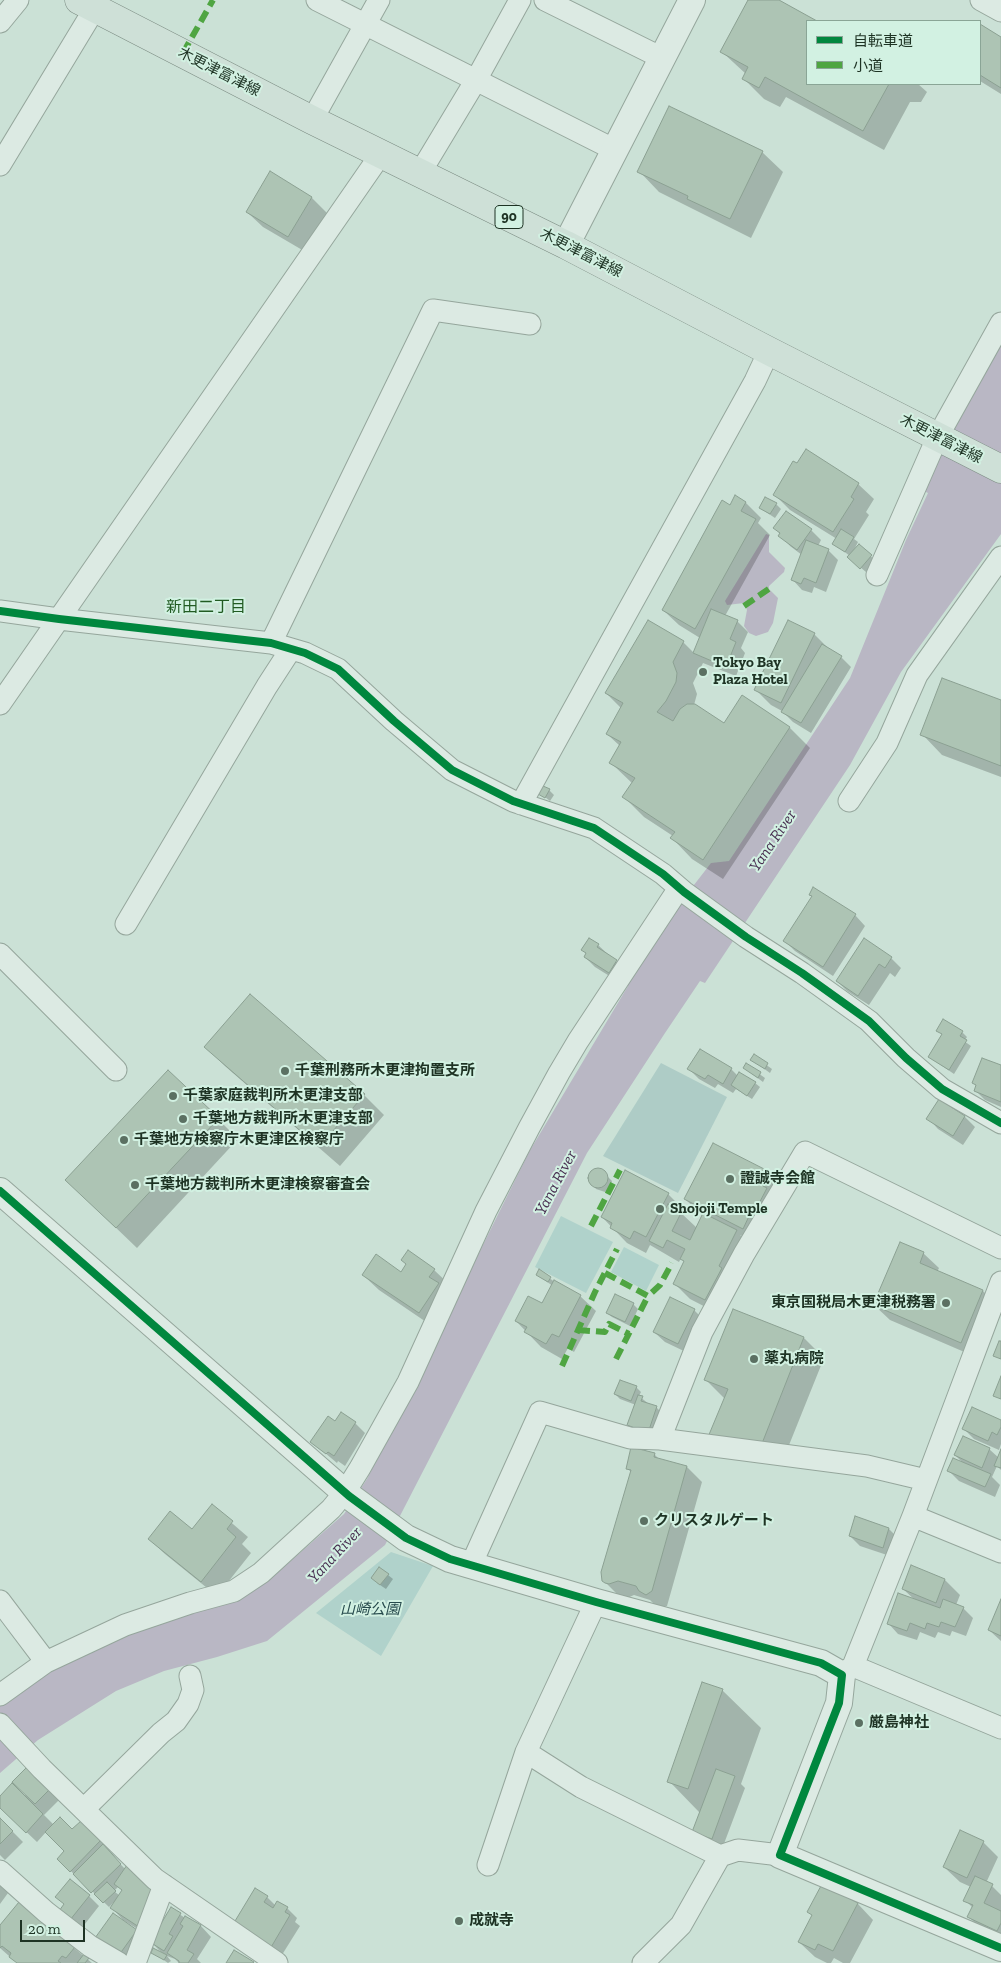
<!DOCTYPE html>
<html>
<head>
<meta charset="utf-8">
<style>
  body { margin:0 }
  #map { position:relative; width:1001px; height:1963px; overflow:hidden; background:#cbe1d6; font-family:"Zilla Slab","Noto Sans JP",serif }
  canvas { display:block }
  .legend { position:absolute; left:806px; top:20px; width:175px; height:65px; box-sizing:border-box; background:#d2f1e2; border:1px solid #8aa596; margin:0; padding:6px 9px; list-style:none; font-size:15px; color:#1e3324 }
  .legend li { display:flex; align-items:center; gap:10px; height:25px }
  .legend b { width:25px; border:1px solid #8aa596 }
  .scale { position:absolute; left:20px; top:1920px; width:65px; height:22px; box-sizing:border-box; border:2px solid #1e3324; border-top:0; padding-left:6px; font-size:15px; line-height:18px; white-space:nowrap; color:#1e3324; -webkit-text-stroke:4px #d2f1e2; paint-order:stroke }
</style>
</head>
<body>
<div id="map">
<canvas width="1001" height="1963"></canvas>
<ul class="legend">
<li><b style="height:6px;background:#00873e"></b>自転車道</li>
<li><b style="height:6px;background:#4fa542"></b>小道</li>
</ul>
<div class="scale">20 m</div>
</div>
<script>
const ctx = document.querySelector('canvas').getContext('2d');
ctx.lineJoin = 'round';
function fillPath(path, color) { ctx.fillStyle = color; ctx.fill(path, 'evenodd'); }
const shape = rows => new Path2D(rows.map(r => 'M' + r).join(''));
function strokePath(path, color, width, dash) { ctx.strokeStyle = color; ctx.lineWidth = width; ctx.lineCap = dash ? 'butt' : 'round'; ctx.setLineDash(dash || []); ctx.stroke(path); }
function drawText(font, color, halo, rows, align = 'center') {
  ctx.font = font + ' "Zilla Slab","Noto Sans JP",serif'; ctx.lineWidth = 4; ctx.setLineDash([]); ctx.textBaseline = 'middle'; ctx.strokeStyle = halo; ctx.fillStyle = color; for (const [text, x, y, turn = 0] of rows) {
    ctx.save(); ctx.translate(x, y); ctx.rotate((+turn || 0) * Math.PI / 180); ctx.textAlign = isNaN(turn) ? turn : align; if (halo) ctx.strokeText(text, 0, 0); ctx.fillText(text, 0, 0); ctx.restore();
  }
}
fillPath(shape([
  [561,1216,613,1242,586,1293,535,1267],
  [624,1247,659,1265,646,1291,611,1272],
  [391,1552,433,1566,381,1656,316,1613]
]), '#b0d2cb');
fillPath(shape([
  [661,1063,727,1097,678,1193,603,1156]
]), '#aeccc6');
fillPath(shape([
  [1001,344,1001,534,901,672,850,765,705,983,700,981,665,1033,587,1153,385,1545,267,1641,217,1657,164,1671,116,1691,38,1740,0,1773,0,1705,47,1673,130,1632,235,1600,268,1581,344,1514,367,1479,529,1152,628,986,626,982,680,903,711,863,729,861,850,678,906,540,928,493,922,490,931,468],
  [766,534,769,535,769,552,785,568,784,572,769,586,769,589,778,598,773,623,768,632,756,636,749,633,744,626,747,610,744,603,727,605,725,601]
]), '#b9b7c4');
fillPath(shape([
  [750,0,776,0,814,21,807,21,807,84,918,84,927,92,921,102,910,102,884,150,786,97,780,107,764,99,744,79,746,74,721,51],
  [980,26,1001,39,1001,94,980,81],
  [762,152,783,172,751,238,659,192,639,171],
  [270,173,312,198,327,213,304,251,263,227,247,212],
  [858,484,874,499,866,512,869,515,854,539,858,542,854,550,859,546,876,561,866,572,854,562,850,556,834,544,837,539,790,510,774,494],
  [745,502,761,518,758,523,770,535,725,616,737,621,748,632,741,648,745,653,736,676,703,663,693,683,697,694,694,705,724,725,743,697,790,728,810,748,723,879,692,859,672,838,673,836,644,817,624,797,633,784,611,763,620,746,607,734,621,708,606,693,683,642,694,653,700,638,679,625,663,610,730,506],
  [776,504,781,509,775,518,760,508],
  [786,512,811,530,821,540,818,546,828,550,838,560,826,592,814,587,812,593,802,590,792,579,802,555,790,546,775,528],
  [814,634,830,650,841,657,851,667,811,733,793,722,782,711,771,705,756,690],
  [1001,702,1001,777,942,755,922,734],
  [549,790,554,795,550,801,540,793],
  [855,915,865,926,833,976,795,951,785,941],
  [589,940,598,945,626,971,619,982,595,967,585,957,587,954,583,950],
  [891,958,901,968,895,977,890,973,869,1005,847,991,837,981],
  [938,1031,962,1032,967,1037,964,1041,971,1046,954,1074,929,1057,943,1035],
  [206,1047,364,1095,384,1115,340,1166,226,1067],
  [700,1050,731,1069,738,1076,755,1083,760,1087,752,1099,736,1089,733,1093,718,1084,715,1088,699,1079,689,1069],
  [754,1056,772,1069,770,1073,752,1060],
  [747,1065,765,1078,763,1082,744,1068],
  [1001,1067,1001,1107,985,1100,975,1090,977,1086,974,1083],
  [939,1100,965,1117,975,1127,963,1145,938,1129,928,1118],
  [218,1119,238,1139,137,1248,87,1200],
  [713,1145,770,1173,785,1189,758,1243,740,1235,751,1246,721,1315,690,1299,674,1283,685,1262,681,1258,679,1262,650,1245,646,1253,627,1243,602,1217,668,1194,683,1209,681,1213,697,1228,703,1216,685,1199],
  [596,1169,600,1169,612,1181,609,1190,605,1192,596,1189,589,1180,589,1175],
  [923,1253,939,1268,937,1272,983,1291,998,1307,976,1357,890,1320,874,1305],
  [434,1270,450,1285,435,1328,379,1290,363,1275],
  [540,1271,556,1283,580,1296,596,1311,574,1352,568,1348,562,1359,541,1347,516,1321,542,1305,553,1286,537,1275],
  [633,1304,638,1309,630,1326,612,1317,607,1313],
  [694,1310,704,1320,688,1353,665,1342,654,1332],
  [804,1338,824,1358,781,1465,725,1399,706,1380],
  [636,1387,641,1392,639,1396,650,1405,657,1408,667,1418,658,1442,639,1435,628,1424,636,1405,620,1399,615,1394],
  [1001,1421,1001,1444,999,1450,974,1439,964,1429],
  [336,1423,355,1423,365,1433,345,1466,338,1461,337,1463,312,1442],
  [989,1449,999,1458,1001,1452,1001,1470,997,1466,992,1477,1000,1485,995,1497,959,1481,949,1471,964,1464,955,1455],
  [654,1454,660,1460,687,1467,702,1482,667,1606,659,1609,650,1600,634,1595,625,1599,619,1596,603,1580,632,1473,628,1469],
  [212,1506,248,1537,242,1544,251,1553,217,1596,165,1554,149,1539,193,1531],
  [889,1529,899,1539,893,1557,860,1546,850,1536],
  [388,1575,393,1579,386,1589,377,1583],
  [945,1580,960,1595,956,1605,963,1608,973,1618,966,1636,952,1631,950,1636,938,1632,935,1638,920,1632,917,1640,898,1634,888,1623,916,1601,903,1589],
  [1001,1602,1001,1641,989,1630],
  [722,1690,761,1728,741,1784,745,1788,722,1849,704,1842,700,1813,669,1781],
  [28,1768,60,1799,44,1815,54,1825,72,1831,81,1822,110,1851,109,1852,125,1869,149,1936,123,1920,112,1908,116,1900,109,1907,58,1859,66,1851,46,1832,37,1842,0,1807,0,1798,12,1785,25,1796,26,1794],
  [118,1887,123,1891,120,1896,114,1891],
  [0,1819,23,1842,5,1860,0,1855],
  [983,1842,998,1857,986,1883,992,1886,1001,1895,1001,1940,984,1932,969,1917,973,1908,965,1900,971,1887,960,1882,944,1867],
  [0,1886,8,1893,0,1904],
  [822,1886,858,1904,873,1920,850,1963,843,1963,834,1958,831,1963,827,1963,815,1957,799,1942,813,1916],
  [89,1896,99,1906,81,1929,70,1921,65,1905,57,1897],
  [267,1897,276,1906,287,1908,297,1918,295,1922,300,1926,280,1958,243,1936],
  [172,1909,185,1918,185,1917,201,1926,211,1937,197,1959,201,1963,179,1963,175,1959,167,1956,171,1961,168,1963,152,1952,162,1953,151,1942],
  [113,1915,146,1941,130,1963,107,1948],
  [0,1927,74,1948,92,1963,17,1963,0,1948]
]), '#0003');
const building = shape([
  [748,0,779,0,817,21,807,21,807,84,889,84,863,131,765,77,759,88,742,79,748,67,720,52,748,0],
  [980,24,1001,37,1001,88,980,75,980,24],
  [669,106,763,151,730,219,687,199,688,196,637,172,669,106],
  [270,171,312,197,288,237,246,212,270,171],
  [806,449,859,483,851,497,854,499,833,532,773,495,793,461,797,463,806,449],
  [735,495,746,502,741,511,756,519,695,629,662,610,722,500,730,505,735,495],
  [765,497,777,503,770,514,759,508,765,497],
  [786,511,812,529,797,550,778,536,780,533,773,528,786,511],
  [841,529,854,537,845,552,832,544,841,529],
  [806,540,829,549,816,583,804,578,801,584,791,580,806,540],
  [859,544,872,555,860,569,847,557,859,544],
  [711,609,738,620,730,639,736,642,726,667,693,653,711,609],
  [648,620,684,641,673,662,677,673,676,682,666,701,657,712,673,721,680,709,687,704,695,704,724,723,742,695,790,727,703,860,670,838,675,832,622,797,635,778,609,763,621,742,606,734,623,703,605,693,648,620],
  [788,620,815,633,781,703,754,690,788,620],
  [822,644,842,656,801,723,781,712,822,644],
  [942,678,1001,700,1001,766,920,735,942,678],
  [543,786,550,789,545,798,538,794,543,786],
  [813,887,856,914,823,967,783,941,812,896,809,895,813,887],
  [589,938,599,944,597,947,617,960,609,973,584,957,586,953,581,950,589,938],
  [864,938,892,957,885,968,879,964,858,996,836,981,864,938],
  [250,994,365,1094,319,1147,204,1047,250,994],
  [943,1019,963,1031,960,1036,967,1040,949,1070,928,1057,942,1034,936,1031,943,1019],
  [700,1049,732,1068,723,1084,708,1075,705,1079,687,1069,700,1049],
  [754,1054,768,1063,765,1069,750,1060,754,1054],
  [982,1058,1001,1065,1001,1102,974,1091,976,1085,972,1083,982,1058],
  [746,1063,761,1072,758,1078,743,1068,746,1063],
  [168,1070,219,1118,116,1228,65,1180,168,1070],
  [739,1072,756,1082,747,1096,731,1085,739,1072],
  [939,1099,965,1116,953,1136,926,1119,939,1099],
  [713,1143,770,1172,763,1186,767,1188,753,1215,750,1214,743,1229,684,1199,713,1143],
  '588 1178a10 10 0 1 1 20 0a10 10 0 1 1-20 0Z',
  [625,1170,669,1193,646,1237,634,1231,630,1239,610,1228,612,1223,601,1217,625,1170],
  [668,1204,682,1211,672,1231,690,1240,703,1213,737,1230,719,1266,722,1268,705,1300,673,1284,684,1261,680,1259,685,1249,667,1240,663,1248,649,1241,668,1204],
  [900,1242,924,1252,920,1263,983,1290,961,1343,873,1305,900,1242],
  [408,1250,435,1269,429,1277,439,1283,419,1313,362,1275,376,1254,401,1272,406,1264,401,1260,408,1250],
  [539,1269,551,1277,548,1282,536,1275,539,1269],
  [554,1280,581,1295,559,1337,552,1334,546,1344,524,1332,527,1327,515,1321,528,1296,542,1303,554,1280],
  [615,1294,634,1303,625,1322,606,1313,615,1294],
  [670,1297,695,1309,678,1344,653,1332,670,1297],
  [733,1309,804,1337,761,1446,708,1437,728,1389,704,1380,733,1309],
  [999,1341,1001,1341,1001,1359,993,1356,999,1341],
  [1001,1376,1001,1399,993,1396,1001,1376],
  [620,1380,637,1386,631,1401,614,1394,620,1380],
  [638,1395,643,1396,641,1401,657,1406,648,1433,627,1425,638,1395],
  [972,1407,1001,1420,1001,1427,997,1435,992,1432,988,1441,962,1429,972,1407],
  [341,1412,356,1422,334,1456,328,1452,326,1454,310,1442,328,1416,335,1421,341,1412],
  [963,1436,990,1448,982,1468,954,1455,963,1436],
  [631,1447,655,1453,654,1457,687,1466,652,1591,646,1595,639,1591,636,1586,618,1581,609,1584,605,1583,602,1581,601,1572,631,1470,626,1469,631,1447],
  [1001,1449,1001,1468,994,1466,1001,1449],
  [953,1458,991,1474,985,1487,947,1471,953,1458],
  [212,1504,233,1521,227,1529,236,1537,201,1582,148,1539,170,1511,192,1529,212,1504],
  [855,1516,889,1528,883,1548,849,1536,855,1516],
  [911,1565,945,1579,936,1603,902,1589,911,1565],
  [379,1567,389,1574,380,1585,371,1578,379,1567],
  [898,1593,940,1608,943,1599,964,1607,955,1627,941,1622,939,1627,927,1623,925,1629,910,1623,907,1631,887,1624,898,1593],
  [1001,1599,1001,1636,988,1630,1001,1599],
  [702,1682,723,1689,688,1789,667,1782,702,1682],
  [28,1766,51,1788,35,1804,12,1782,28,1766],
  [716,1769,735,1776,712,1839,692,1832,716,1769],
  [12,1783,43,1814,26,1833,0,1808,0,1796,12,1783],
  [60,1817,72,1829,81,1821,101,1840,70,1872,57,1859,64,1851,45,1832,60,1817],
  [0,1818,13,1831,0,1844,0,1818],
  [960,1830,984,1841,967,1878,943,1867,960,1830],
  [103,1844,121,1864,91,1893,73,1874,103,1844],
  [129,1862,155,1888,139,1927,110,1908,122,1890,114,1884,129,1862],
  [975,1876,993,1884,984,1903,1001,1911,1001,1923,997,1931,967,1917,973,1905,963,1901,975,1876],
  [70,1879,90,1895,70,1920,59,1911,64,1904,55,1897,70,1879],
  [107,1882,116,1891,103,1903,94,1894,107,1882],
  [822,1884,858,1903,833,1951,818,1944,815,1950,798,1942,812,1915,807,1912,822,1884],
  [255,1888,268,1896,264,1902,273,1908,277,1901,288,1907,285,1912,290,1915,270,1949,232,1926,255,1888],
  [19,1902,75,1947,66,1958,62,1956,58,1961,61,1963,17,1963,9,1957,11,1953,2,1946,0,1948,0,1925,19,1902],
  [171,1907,181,1913,169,1934,173,1936,164,1951,150,1942,171,1907],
  [113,1913,137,1930,119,1955,95,1938,113,1913],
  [185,1916,201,1925,187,1950,194,1954,188,1963,179,1963,179,1961,167,1953,183,1926,180,1924,185,1916],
  [153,1948,167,1955,164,1960,151,1953,153,1948],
  [234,1950,254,1962,253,1963,226,1963,234,1950],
  [84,1954,89,1958,85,1963,77,1963,84,1954]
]);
fillPath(building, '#adc4b4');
strokePath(building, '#8ba092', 1);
const minor = shape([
  [317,0,615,150],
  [545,0,662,58],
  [981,0,1001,11],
  [0,22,18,0],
  [312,120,379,0],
  [0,165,95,8],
  [420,173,476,80,520,0],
  [877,575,937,438,1001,323],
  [0,611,59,619,271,643,305,653,338,669,394,721,452,770,513,801,594,828,663,874,684,892,746,937,802,973,869,1021,906,1058,942,1089,1001,1123],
  [271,643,433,310,530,324],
  [0,704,381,154],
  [849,801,887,743,917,675,1001,557],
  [521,804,755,381,769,351],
  [126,924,267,686,291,649],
  [0,954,116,1070],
  [660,1439,702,1332,744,1254,805,1152,1001,1248],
  [913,1516,1001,1552],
  [471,1565,540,1412,630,1438,660,1439,867,1466,926,1480],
  [0,1601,46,1662],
  [853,1666,1001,1728],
  [842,1675,853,1666,913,1516,1001,1282],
  [0,1695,46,1662,125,1625,190,1603,234,1591,261,1573,331,1509,345,1492,360,1468,408,1382,486,1211,529,1128,559,1073,578,1041,679,888],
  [0,1724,42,1769,155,1879,277,1963],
  [526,1752,581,1787,720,1856],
  [84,1809,161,1733,176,1721,188,1704,193,1690,190,1676],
  [488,1865,526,1752,596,1602],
  [0,1871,46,1912,90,1946,119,1963],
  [135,1963,164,1885],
  [643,1963,681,1925,720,1856,738,1850,780,1855]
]);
const tertiary = shape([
  [566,245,692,0],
  [0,1191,349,1496,406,1538,450,1559,596,1602,821,1663,842,1675,839,1703,780,1855,1001,1948]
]);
const primary = shape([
  [79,0,312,120,566,245,769,351,1001,469]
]);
strokePath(minor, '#95a69c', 23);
strokePath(tertiary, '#95a69c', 28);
strokePath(primary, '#7b8b82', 29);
strokePath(minor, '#dceae3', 21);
strokePath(tertiary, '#dceae3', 26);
strokePath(primary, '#cee0d7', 28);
strokePath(shape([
  [183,53,213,0],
  [744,606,770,588],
  [591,1226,620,1170],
  [605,1273,648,1296,660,1285,672,1263],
  [578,1330,605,1332,609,1324,629,1334],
  [616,1359,648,1296],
  [562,1366,595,1292,617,1249]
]), '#4fa542', 6, [12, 6]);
strokePath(shape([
  [0,611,59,619,271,643,305,653,338,669,394,721,452,770,513,801,594,828,663,874,684,892,746,937,802,973,869,1021,906,1058,942,1089,1001,1123],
  [0,1191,349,1496,406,1538,450,1559,596,1602,821,1663,842,1675,839,1703,780,1855,1001,1948]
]), '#00873e', 8);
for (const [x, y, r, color] of [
  [703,672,5,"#5b7062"],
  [285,1071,5,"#5b7062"],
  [173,1096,5,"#5b7062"],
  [183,1119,5,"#5b7062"],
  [124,1140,5,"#5b7062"],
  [730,1179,5,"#5b7062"],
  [135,1185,5,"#5b7062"],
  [660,1209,5,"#5b7062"],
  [946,1303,5,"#5b7062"],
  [754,1359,5,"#5b7062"],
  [644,1521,5,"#5b7062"],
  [859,1723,5,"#5b7062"],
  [459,1921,5,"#5b7062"]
]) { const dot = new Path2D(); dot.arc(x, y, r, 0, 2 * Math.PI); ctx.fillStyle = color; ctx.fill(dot); strokePath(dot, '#d2f1e2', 2); }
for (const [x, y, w] of [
  [509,217,28]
]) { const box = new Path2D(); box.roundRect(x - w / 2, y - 11.5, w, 23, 4); ctx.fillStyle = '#d2f1e2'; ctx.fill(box); strokePath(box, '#1e3324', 1); }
drawText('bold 14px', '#1e3324', null, [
  ["90",509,217]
]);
drawText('15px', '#1e3324', '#d2f1e2', [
  ["木更津富津線",219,72,27],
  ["木更津富津線",581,253,27],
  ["木更津富津線",941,439,27]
]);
drawText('bold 15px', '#1e3324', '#d2f1e2', [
  ["Tokyo Bay",713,663],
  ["Plaza Hotel",713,680],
  ["千葉刑務所木更津拘置支所",295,1071],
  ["千葉家庭裁判所木更津支部",183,1096],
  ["千葉地方裁判所木更津支部",193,1119],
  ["千葉地方検察庁木更津区検察庁",134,1140],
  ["證誠寺会館",740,1179],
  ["千葉地方裁判所木更津検察審査会",145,1185],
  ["Shojoji Temple",670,1209],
  ["東京国税局木更津税務署",936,1303,"right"],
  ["薬丸病院",764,1359],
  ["クリスタルゲート",654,1521],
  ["厳島神社",869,1723],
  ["成就寺",469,1921]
], 'left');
drawText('italic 15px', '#274b4d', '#d2f1e2', [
  ["山崎公園",370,1610]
]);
drawText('16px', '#225b23', '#d2f1e2', [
  ["新田二丁目",206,607]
]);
drawText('italic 16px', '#482f51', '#d2f1e2', [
  ["Yana River",773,841,-56],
  ["Yana River",556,1183,-62],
  ["Yana River",335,1555,-47]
]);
</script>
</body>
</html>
